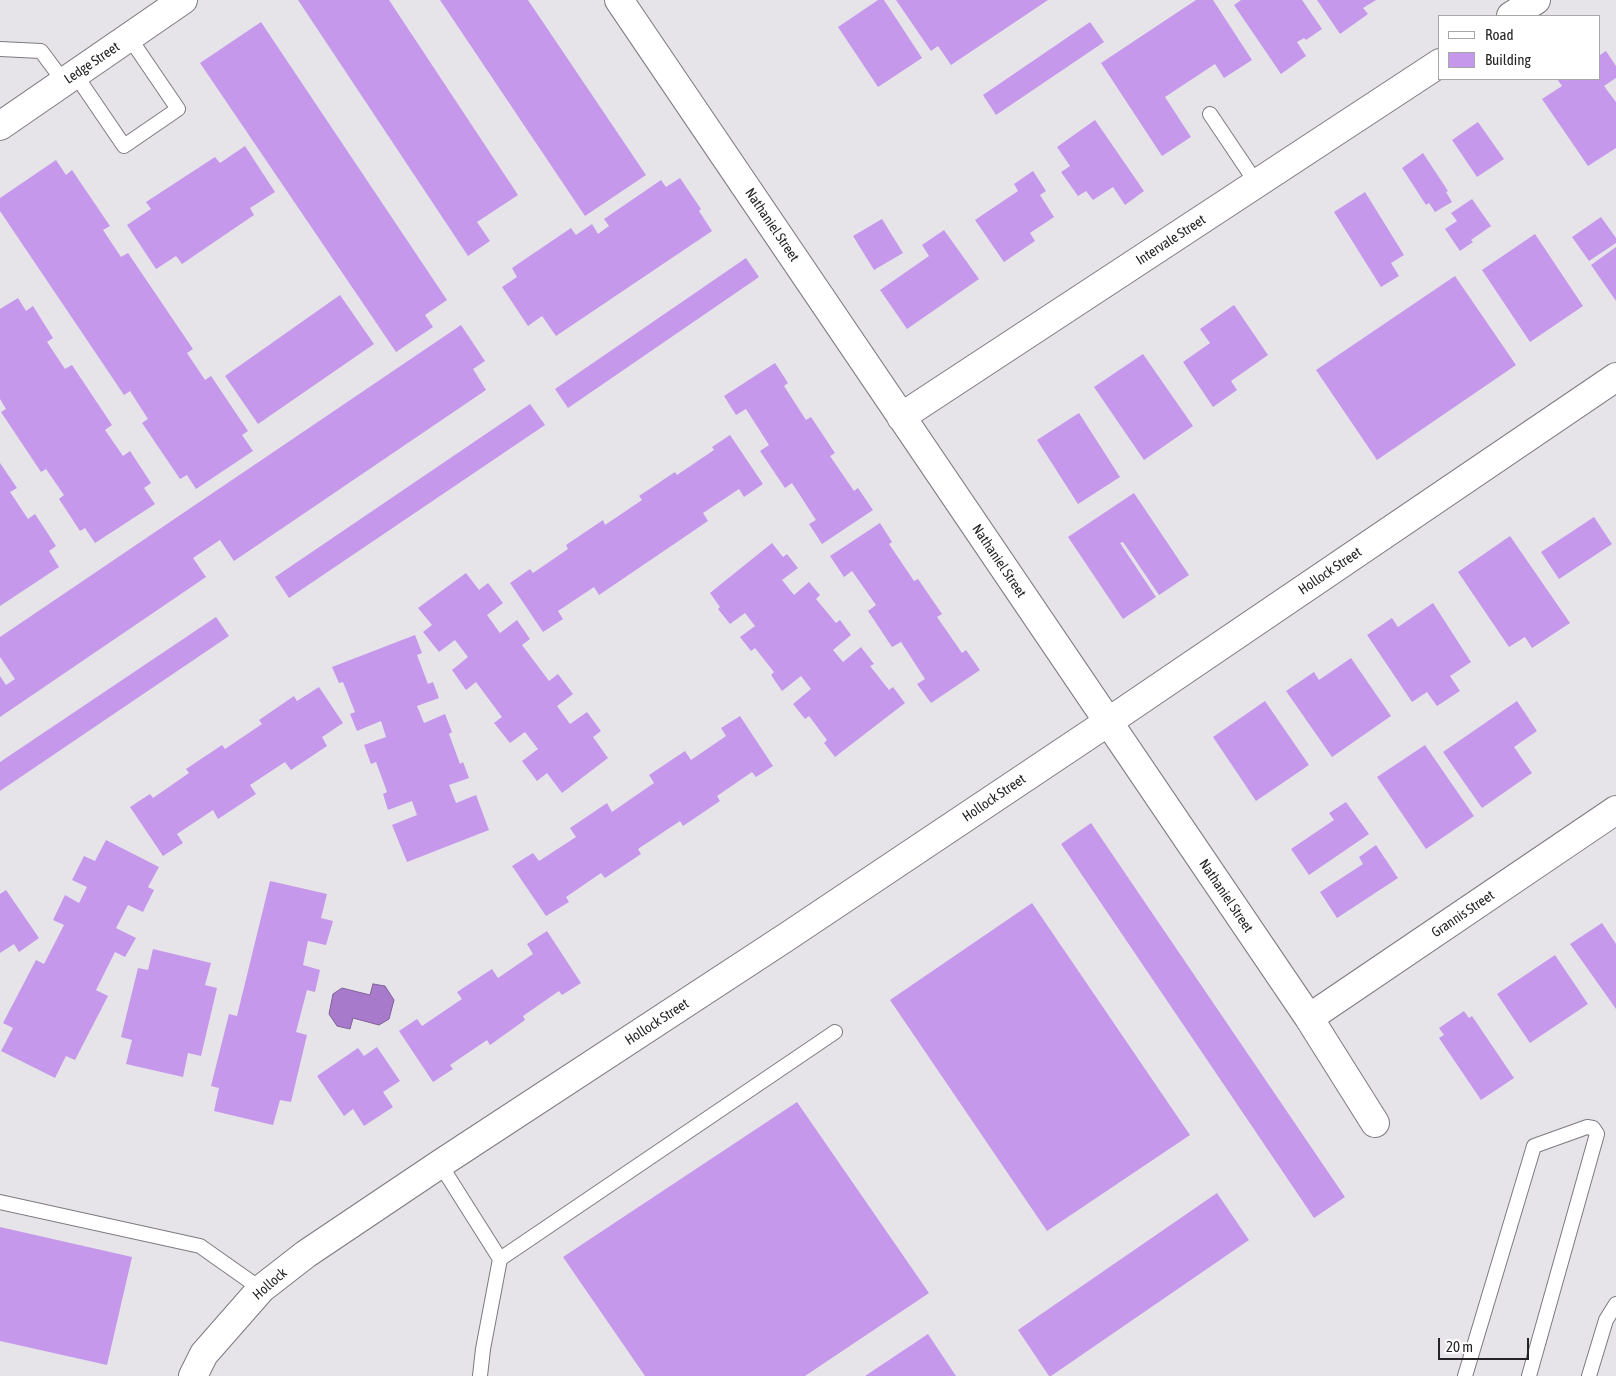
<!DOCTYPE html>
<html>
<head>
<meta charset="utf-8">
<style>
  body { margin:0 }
  #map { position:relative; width:1616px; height:1376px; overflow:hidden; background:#e6e4e9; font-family:"Asap Condensed",sans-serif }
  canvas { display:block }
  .legend { position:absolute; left:1438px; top:15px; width:162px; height:65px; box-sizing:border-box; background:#fff; border:1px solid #a7a7a8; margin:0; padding:6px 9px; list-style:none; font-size:15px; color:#242325 }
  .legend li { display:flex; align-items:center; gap:10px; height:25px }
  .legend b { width:25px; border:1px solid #a7a7a8 }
  .scale { position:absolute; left:1438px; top:1338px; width:91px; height:22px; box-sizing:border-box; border:2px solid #242325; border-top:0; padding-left:6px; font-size:15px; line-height:18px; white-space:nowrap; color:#242325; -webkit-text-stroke:4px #fff; paint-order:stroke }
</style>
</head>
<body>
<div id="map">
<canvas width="1616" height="1376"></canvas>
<ul class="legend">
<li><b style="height:6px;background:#fff"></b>Road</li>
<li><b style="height:14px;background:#c598eb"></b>Building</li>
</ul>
<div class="scale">20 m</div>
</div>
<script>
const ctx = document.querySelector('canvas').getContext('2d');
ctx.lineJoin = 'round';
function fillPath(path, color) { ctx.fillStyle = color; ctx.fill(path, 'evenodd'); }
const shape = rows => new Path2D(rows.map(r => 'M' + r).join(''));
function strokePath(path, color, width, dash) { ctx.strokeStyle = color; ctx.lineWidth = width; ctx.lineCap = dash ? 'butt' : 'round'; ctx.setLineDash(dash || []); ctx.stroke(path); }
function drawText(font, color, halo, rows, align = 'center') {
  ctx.font = font + ' "Asap Condensed",sans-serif'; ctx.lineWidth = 5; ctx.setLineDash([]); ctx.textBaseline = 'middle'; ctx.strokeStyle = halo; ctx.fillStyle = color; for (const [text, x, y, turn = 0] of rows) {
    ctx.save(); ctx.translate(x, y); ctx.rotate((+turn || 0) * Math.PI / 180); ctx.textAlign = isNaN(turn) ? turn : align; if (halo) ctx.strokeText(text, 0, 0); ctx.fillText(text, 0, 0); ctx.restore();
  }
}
const water = shape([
  [373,984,385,986,394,1000,389,1019,379,1025,353,1018,350,1029,337,1026,329,1014,333,994,342,988,370,995,373,984]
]);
fillPath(water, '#a77acb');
strokePath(water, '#806099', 1);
fillPath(shape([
  [298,0,389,0,518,195,477,222,490,241,468,256],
  [440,0,528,0,646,175,585,216],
  [878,0,884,0,922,58,878,87,838,27],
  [896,0,1048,0,951,65,938,46,931,51],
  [1196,0,1213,0,1252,60,1224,78,1215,64,1165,97,1191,137,1162,156,1101,63],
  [1241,0,1302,0,1322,29,1306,40,1304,38,1297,42,1306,56,1281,74,1234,5],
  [1317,0,1376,0,1363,8,1368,14,1340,34],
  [261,22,447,300,425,315,433,327,396,352,200,63],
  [1090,22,1104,42,996,115,983,95],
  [1606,51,1616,66,1616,78,1604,86,1616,102,1616,148,1588,166,1542,99,1562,86,1557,79,1600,79,1600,55],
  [1095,120,1144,191,1125,205,1113,187,1093,200,1086,191,1078,196,1061,172,1070,166,1057,147],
  [1478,122,1504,159,1477,177,1452,140],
  [245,146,275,192,250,208,254,215,182,264,176,256,156,269,127,225,151,209,146,202,215,157,220,163],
  [1423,153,1448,191,1446,192,1452,202,1435,212,1429,203,1426,205,1402,168],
  [56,160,66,175,72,170,110,226,103,230,121,257,128,253,193,349,187,353,205,380,211,376,248,431,242,435,253,451,196,489,187,475,180,479,142,423,148,419,130,391,124,395,0,211,0,198],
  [1033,171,1046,191,1040,195,1054,217,1030,233,1035,241,1004,262,975,220,1018,191,1014,184],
  [680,178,701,209,699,211,712,231,556,336,542,316,528,326,502,287,517,277,512,268,571,228,576,235,592,224,598,234,609,226,604,219,661,180,666,187],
  [1365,192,1404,255,1391,263,1399,276,1381,287,1334,212],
  [1472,199,1491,226,1471,240,1473,242,1460,251,1445,229,1457,221,1451,213],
  [1601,217,1616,238,1616,243,1589,261,1572,237],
  [882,219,903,253,874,270,853,236],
  [944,230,979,279,907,329,880,290,929,256,922,245],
  [1535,234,1583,306,1530,342,1482,270],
  [1616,247,1616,301,1591,265],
  [746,258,759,277,568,408,555,389],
  [1455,276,1516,365,1377,460,1316,370],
  [340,295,374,344,258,424,225,376],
  [18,298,26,311,33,306,53,338,47,342,65,369,72,365,112,425,105,430,123,456,130,451,151,483,144,488,155,504,95,543,85,528,80,531,59,499,64,495,46,469,41,472,1,412,6,409,0,399,0,309],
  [1234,305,1268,355,1231,381,1237,390,1213,407,1183,362,1210,343,1200,329],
  [461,325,485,361,473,369,486,390,234,561,220,540,193,558,206,577,0,717,0,676,6,685,15,679,0,657,0,637],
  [1143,354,1193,426,1144,460,1094,387],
  [775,363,788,383,784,386,806,420,811,417,835,453,830,456,854,491,858,488,873,510,822,544,809,524,816,520,792,483,785,488,760,451,769,445,746,409,736,415,724,396],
  [530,404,545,425,289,598,275,577],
  [1079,413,1120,477,1078,504,1037,440],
  [730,435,763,484,744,497,739,489,703,513,708,521,599,595,594,587,558,611,563,619,543,632,510,583,530,569,533,573,568,549,566,545,603,520,605,525,642,500,639,496,675,472,677,475,714,450,712,447],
  [0,463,17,488,10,492,28,519,35,514,56,546,49,551,59,567,0,606],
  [1134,493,1189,575,1159,595,1123,542,1120,543,1156,597,1123,619,1068,537],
  [1594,517,1612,544,1559,579,1541,552],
  [880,523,892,542,889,544,914,581,918,579,942,614,937,617,962,653,966,650,980,670,931,703,917,684,925,679,901,642,892,647,868,611,876,605,852,571,844,577,830,556],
  [1510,536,1570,623,1532,648,1525,637,1509,647,1458,572],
  [772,543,783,557,787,554,798,568,782,580,794,595,809,582,820,595,816,599,836,623,840,620,851,635,833,650,843,662,861,647,874,664,870,666,889,690,893,687,905,703,835,757,824,743,827,740,809,716,805,719,793,704,811,689,801,676,782,691,771,675,774,672,755,648,751,651,740,637,755,626,745,613,730,624,718,609,720,607,710,593],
  [466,573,479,590,488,583,503,603,487,615,500,633,517,620,530,639,522,645,549,681,558,674,573,694,557,706,570,724,587,712,601,731,593,737,608,758,562,793,547,773,537,781,522,761,538,749,525,732,510,743,494,723,502,717,476,682,466,690,452,670,468,657,455,640,439,652,423,632,432,625,418,608],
  [1433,603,1471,662,1450,676,1460,691,1437,706,1427,692,1412,702,1367,635,1392,618,1398,627],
  [216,617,229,636,0,791,0,762],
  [415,635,422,653,417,655,428,684,433,682,439,698,417,706,424,723,445,714,452,732,449,734,460,764,463,762,469,778,449,785,456,803,476,795,489,830,407,862,392,825,417,815,412,801,388,810,383,794,387,792,376,762,371,764,364,745,386,737,381,721,357,731,350,714,355,712,343,682,339,683,332,667],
  [1351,658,1391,716,1332,757,1286,691,1314,672,1319,680],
  [319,687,343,723,322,737,327,746,291,770,285,762,250,785,256,794,218,819,213,810,177,834,183,843,163,856,130,807,150,794,153,798,189,773,186,769,222,745,225,749,262,724,259,720,294,696,297,701],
  [1265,701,1309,765,1256,801,1213,737],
  [1517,701,1537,731,1514,747,1532,773,1482,808,1443,752],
  [740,716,773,766,756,777,752,772,717,796,720,801,683,826,680,821,638,849,641,854,605,878,601,873,566,897,569,902,546,916,512,866,533,853,539,861,576,837,570,828,607,803,612,812,654,783,649,775,685,751,691,760,726,736,721,728],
  [1425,745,1474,816,1426,849,1377,777],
  [1346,802,1369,834,1309,875,1291,849,1334,820,1329,813],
  [1091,823,1345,1197,1314,1218,1061,844],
  [106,840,159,867,148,887,154,890,143,912,128,905,116,928,136,938,125,957,115,952,96,990,108,996,75,1060,66,1056,55,1078,1,1051,13,1028,3,1023,36,960,44,964,64,925,53,920,65,895,79,903,87,887,72,880,84,856,95,861],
  [1376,845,1398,878,1337,918,1320,892,1363,864,1359,857],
  [270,881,327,894,321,918,333,921,326,945,308,941,303,965,320,970,315,992,307,990,296,1032,307,1035,291,1102,280,1100,273,1125,214,1111,219,1088,211,1086,229,1014,237,1016],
  [6,890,39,938,19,952,14,944,0,953,0,894],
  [1032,903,1190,1135,1047,1231,890,1000],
  [1602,923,1616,944,1616,1009,1570,944],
  [547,931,581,983,562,995,559,991,523,1016,525,1020,490,1045,487,1040,450,1065,453,1069,433,1082,399,1031,417,1019,422,1026,462,999,457,992,492,969,498,978,533,954,527,944],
  [153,949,211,963,205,985,217,988,201,1056,188,1053,183,1077,126,1064,132,1040,121,1037,138,968,148,970],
  [1555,955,1588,1004,1530,1043,1497,994],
  [1464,1011,1469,1018,1472,1016,1514,1078,1481,1100,1439,1038,1444,1035,1439,1028],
  [377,1047,400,1081,383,1092,393,1107,364,1126,353,1109,344,1116,317,1076,358,1048,364,1056],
  [797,1102,929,1293,805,1376,645,1376,563,1257],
  [1217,1193,1249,1240,1051,1376,1049,1376,1018,1330],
  [0,1227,132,1257,107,1365,0,1341],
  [928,1334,956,1376,865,1376]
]), '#c598eb');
const service = shape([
  [0,49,41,51,64,82],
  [75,74,124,146,178,109,129,37],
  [1210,114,1257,184],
  [440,1164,500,1259,483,1349,480,1376],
  [0,1202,200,1246,261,1289],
  [500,1259,835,1032],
  [1465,1376,1534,1146,1587,1127,1593,1128,1597,1134,1529,1376],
  [1589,1376,1606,1320,1616,1304]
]);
const minor = shape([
  [619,0,1309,1018,1375,1123],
  [1511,16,1536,0],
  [0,126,183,0],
  [901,417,1440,63],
  [1309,1018,1616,810],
  [193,1376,204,1354,261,1289,306,1254,440,1164,788,936,1108,722,1616,377]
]);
strokePath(service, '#7d7a7f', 16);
strokePath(minor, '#7d7a7f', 30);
strokePath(service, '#fff', 14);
strokePath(minor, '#fff', 28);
drawText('14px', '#242325', '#fff', [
  ["Ledge Street",92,63,-34],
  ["Nathaniel Street",772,225,56],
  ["Intervale Street",1171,240,-33],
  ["Nathaniel Street",999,561,56],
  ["Hollock Street",1330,571,-34],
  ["Hollock Street",994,798,-34],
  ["Nathaniel Street",1226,896,56],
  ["Grannis Street",1463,914,-34],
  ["Hollock Street",657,1022,-33],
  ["Hollock",270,1284,-41]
]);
</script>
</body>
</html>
